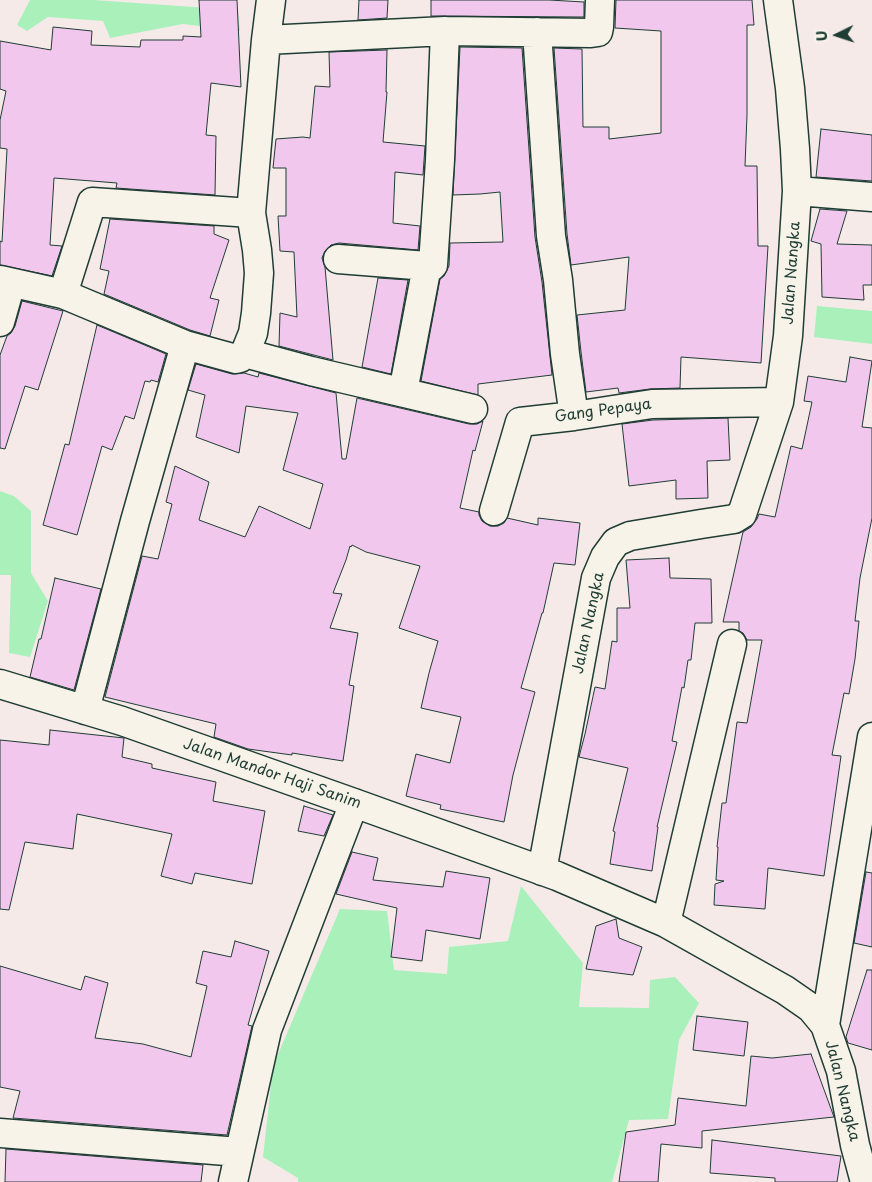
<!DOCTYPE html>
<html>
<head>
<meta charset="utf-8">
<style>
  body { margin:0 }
  #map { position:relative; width:872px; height:1182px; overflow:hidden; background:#f6eae9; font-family:"Playpen Sans",sans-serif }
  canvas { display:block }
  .north { position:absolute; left:812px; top:10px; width:50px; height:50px; -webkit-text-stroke:4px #f7f3e8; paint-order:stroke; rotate:266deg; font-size:14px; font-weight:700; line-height:20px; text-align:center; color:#1f3d34 }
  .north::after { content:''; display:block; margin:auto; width:18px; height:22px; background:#1f3d34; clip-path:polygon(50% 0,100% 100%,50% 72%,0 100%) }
</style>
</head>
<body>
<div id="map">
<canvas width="872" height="1182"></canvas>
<div class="north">U</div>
</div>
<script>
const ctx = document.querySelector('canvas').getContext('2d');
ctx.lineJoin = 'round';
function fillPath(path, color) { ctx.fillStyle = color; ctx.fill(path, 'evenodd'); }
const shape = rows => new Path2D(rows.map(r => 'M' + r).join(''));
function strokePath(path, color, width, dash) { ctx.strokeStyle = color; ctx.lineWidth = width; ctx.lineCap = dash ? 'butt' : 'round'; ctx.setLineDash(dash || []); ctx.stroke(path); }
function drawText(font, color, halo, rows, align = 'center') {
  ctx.font = font + ' "Playpen Sans",sans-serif'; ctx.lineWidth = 4; ctx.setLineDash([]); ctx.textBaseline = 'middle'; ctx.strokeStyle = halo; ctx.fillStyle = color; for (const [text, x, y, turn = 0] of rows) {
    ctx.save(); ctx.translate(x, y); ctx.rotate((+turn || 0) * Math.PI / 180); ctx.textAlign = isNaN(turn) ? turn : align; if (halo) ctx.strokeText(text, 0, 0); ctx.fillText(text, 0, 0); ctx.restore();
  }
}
fillPath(shape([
  [30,0,93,0,238,10,240,31,183,24,110,38,103,21,48,17,27,31,17,25],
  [817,306,872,311,872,344,814,337],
  [0,491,14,496,31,511,31,573,48,601,30,657,9,653,11,575,0,575],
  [521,886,583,963,579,1007,649,1008,650,980,675,977,699,1003,679,1040,668,1119,629,1120,612,1182,298,1182,298,1178,263,1157,273,1066,340,909,387,911,394,970,447,974,449,947,508,941]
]), '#aaf0bb');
const building = shape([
  [199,0,237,0,241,87,211,83,206,135,216,136,215,195,116,188,117,183,54,178,50,245,62,246,52,276,0,265,0,241,2,242,7,149,0,148,0,120,6,91,0,89,0,41,51,50,53,27,92,31,91,45,140,47,141,40,183,40,183,36,201,37,199,0],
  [359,0,388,0,387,18,358,20,359,0],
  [431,0,549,0,584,2,584,17,431,16,431,0],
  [616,0,752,0,754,25,747,25,747,115,745,166,757,166,758,246,768,246,761,363,681,357,680,388,650,389,619,393,618,388,586,392,581,352,577,315,625,310,629,257,571,265,567,234,554,48,582,49,583,127,609,127,609,139,661,133,661,31,615,28,616,0],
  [460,47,522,48,535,237,542,282,552,375,478,384,478,395,421,381,440,279,444,276,449,266,450,243,503,242,500,192,480,194,453,195,460,47],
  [387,50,386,92,387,92,383,142,425,146,423,175,395,172,393,223,420,226,418,250,339,243,331,245,325,251,322,258,325,267,333,360,279,346,280,313,297,317,294,252,280,251,278,216,286,216,286,168,273,168,276,139,303,137,310,138,315,86,330,87,329,52,387,50],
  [821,129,872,135,872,181,816,177,821,129],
  [820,209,847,211,837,244,872,245,872,285,863,285,864,300,822,297,821,244,811,241,820,209],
  [110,219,214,226,214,234,229,240,210,298,219,300,210,336,190,330,104,294,109,271,100,269,110,219],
  [378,278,408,280,391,374,362,367,378,278],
  [22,301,63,311,38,390,25,386,5,449,0,448,0,355,7,336,11,333,15,326,22,301],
  [97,325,166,354,158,382,151,380,150,382,145,381,134,419,125,416,112,450,102,446,77,535,43,525,65,444,69,445,97,325],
  [850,357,872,361,862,427,872,428,872,518,860,578,855,621,859,621,855,659,849,694,844,693,832,755,841,756,824,876,768,868,765,909,714,905,715,884,724,881,716,880,718,847,717,847,722,803,726,803,737,722,747,723,762,640,747,640,743,633,739,631,739,622,723,622,743,532,751,527,757,519,759,514,775,517,791,446,802,449,812,402,804,401,808,376,846,382,850,357],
  [196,364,232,374,244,373,258,377,259,373,336,393,342,459,346,459,357,398,469,424,477,424,483,421,475,451,473,450,460,508,479,512,479,515,482,521,490,526,498,526,504,523,507,518,538,525,538,518,580,523,575,565,554,563,543,613,542,613,521,688,535,692,513,775,504,822,440,809,441,805,406,796,416,754,450,763,461,717,421,708,429,673,438,641,399,628,420,566,366,552,352,545,351,547,350,546,346,560,333,593,342,594,330,628,358,633,349,685,354,686,343,761,292,753,292,755,248,749,214,737,216,724,105,697,142,556,158,559,172,504,166,502,175,466,209,482,199,520,245,537,259,506,310,529,323,484,283,470,298,413,246,406,239,453,196,437,205,395,188,390,196,364],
  [728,418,730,460,707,461,708,498,676,499,676,480,629,486,622,424,653,420,728,418],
  [669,558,670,578,711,579,712,623,695,623,691,660,688,660,684,688,682,687,672,741,677,742,657,827,658,827,652,871,610,864,615,832,613,831,628,768,579,757,585,734,595,687,605,689,612,641,617,642,617,608,630,608,626,560,669,558],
  [55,578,101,589,74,690,30,677,39,639,41,639,55,578],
  [50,730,124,738,122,757,152,764,152,768,216,782,213,801,265,811,252,884,195,873,192,884,161,876,172,834,77,814,73,849,25,842,9,910,0,909,0,740,49,745,50,730],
  [304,806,333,815,324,836,298,831,304,806],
  [352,852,378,858,373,880,443,887,446,871,490,878,480,939,426,930,422,961,391,957,397,908,336,894,352,852],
  [866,872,872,873,872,947,854,943,866,872],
  [616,919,619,938,642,947,633,975,586,969,596,926,616,919],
  [235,941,269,951,248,1025,252,1026,227,1135,13,1118,20,1091,0,1087,0,966,81,990,85,976,108,983,95,1038,143,1044,191,1057,207,986,196,983,203,951,231,957,235,941],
  [867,970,872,970,872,1050,848,1043,846,1037,867,970],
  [697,1016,748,1022,744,1056,693,1050,697,1016],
  [811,1054,834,1117,702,1131,702,1148,661,1144,658,1182,619,1182,626,1132,675,1125,678,1098,746,1106,751,1056,772,1058,811,1054],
  [712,1140,841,1156,837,1182,775,1182,775,1178,710,1173,712,1140],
  [6,1149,203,1165,201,1182,5,1182,6,1149]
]);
fillPath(building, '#f2c7ed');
strokePath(building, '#1f3d34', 1);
const minor = shape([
  [537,32,551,236,558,280,565,354,574,416],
  [266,40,445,31,591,33,598,32,599,27,600,0],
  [797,191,872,197],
  [338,259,427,266,403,392],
  [427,266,431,267,433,265,440,160,445,31],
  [0,280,63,294,185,345,236,359,240,358,245,353,253,333,256,313,259,273,257,250,251,213,266,40,271,0],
  [63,294,92,202,251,213],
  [0,322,11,283],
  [245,353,311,371,473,409],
  [494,511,520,422,574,416,652,404,779,402],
  [0,684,122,721,354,803,557,876,666,923,785,990,811,1008,825,1025,841,1071,855,1145,865,1182],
  [85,710,135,521,185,345],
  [542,871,596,578,605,557,616,542,630,536,701,524,734,519,742,514,779,402,788,336,797,191,795,149,790,88,778,0],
  [666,923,732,644],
  [825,1025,872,737],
  [0,1133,239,1152],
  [233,1182,267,1030,354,803]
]);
strokePath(minor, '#1f3d34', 31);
strokePath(minor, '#f7f3e8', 28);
drawText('15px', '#1f3d34', '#f7f3e8', [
  ["Jalan Nangka",792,273,-86],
  ["Gang Pepaya",603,411,-8],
  ["Jalan Nangka",589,623,-78],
  ["Jalan Mandor Haji Sanim",272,774,19],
  ["Jalan Nangka",842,1091,76]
]);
</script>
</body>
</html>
